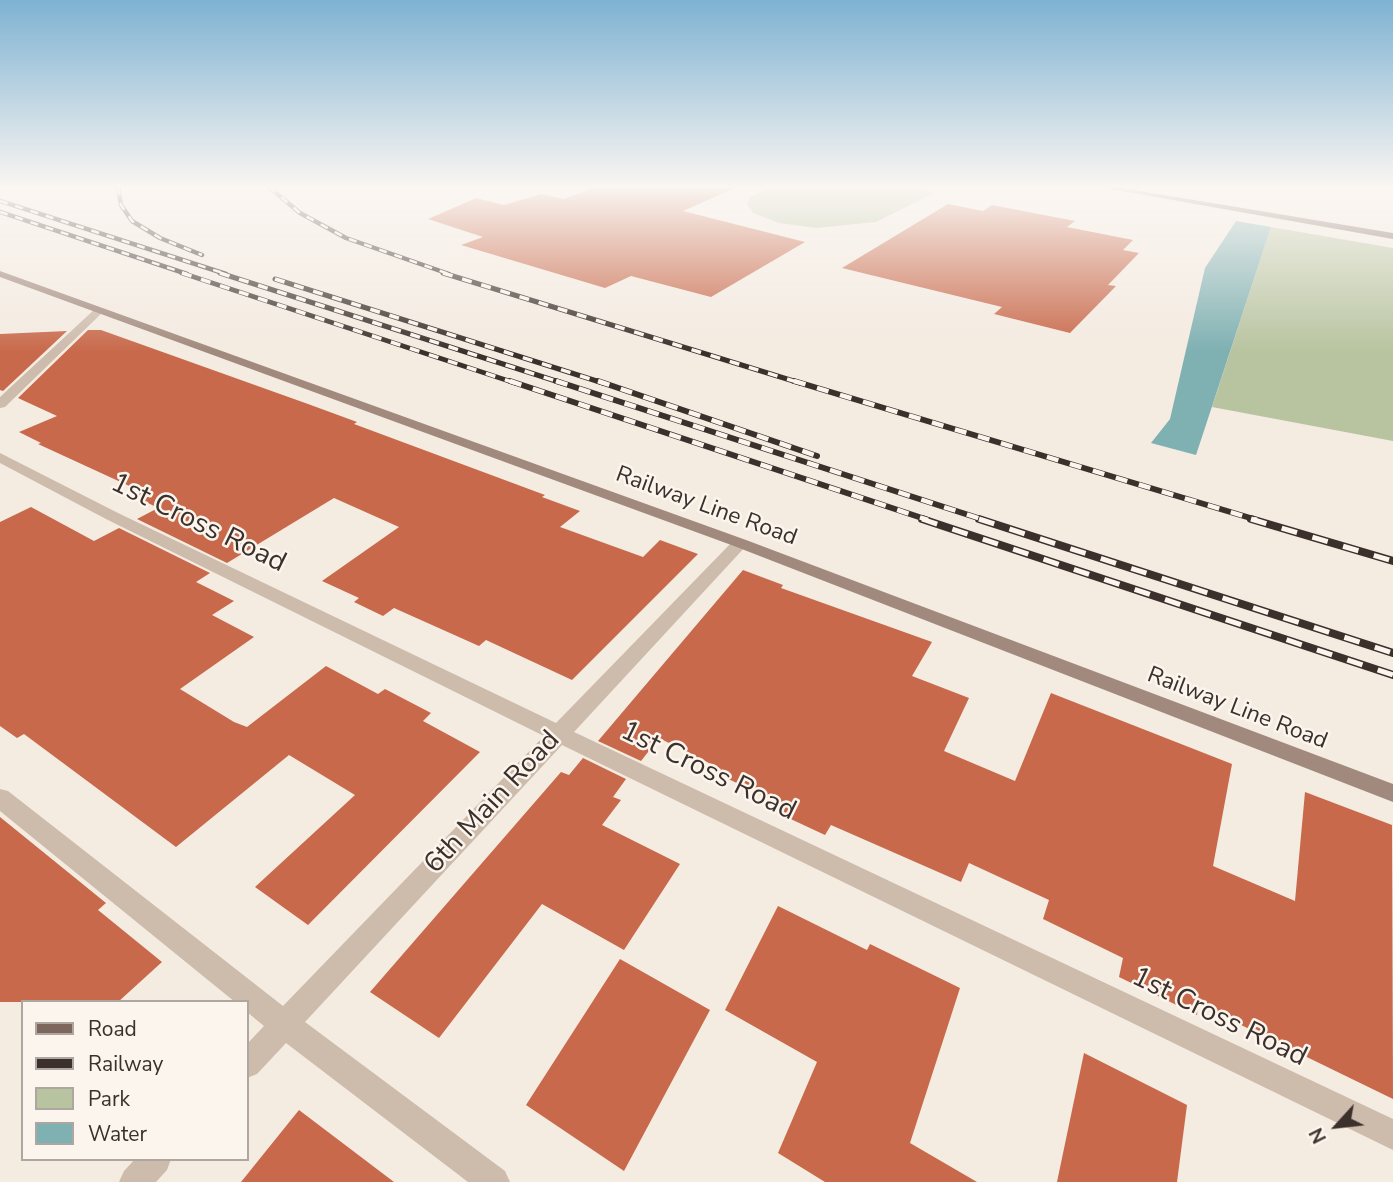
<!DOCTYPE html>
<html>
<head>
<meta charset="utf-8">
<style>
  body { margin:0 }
  #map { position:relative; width:1393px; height:1182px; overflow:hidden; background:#f4ebe1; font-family:"Nunito Sans",sans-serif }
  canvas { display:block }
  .legend { position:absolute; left:21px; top:1000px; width:228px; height:161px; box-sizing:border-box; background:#fbf5ee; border:2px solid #aea6a0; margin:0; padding:9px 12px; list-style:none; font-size:21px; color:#3b302b }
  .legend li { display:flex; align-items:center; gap:14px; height:35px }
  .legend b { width:35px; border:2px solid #aea6a0 }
  .north { position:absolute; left:1302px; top:1091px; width:70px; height:70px; -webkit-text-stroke:5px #fbf5ee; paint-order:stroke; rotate:243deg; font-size:19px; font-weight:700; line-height:28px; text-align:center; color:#3b302b }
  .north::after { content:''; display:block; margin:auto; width:24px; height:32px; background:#3b302b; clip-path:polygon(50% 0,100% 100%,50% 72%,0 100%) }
</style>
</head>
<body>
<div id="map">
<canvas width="1393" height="1182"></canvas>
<ul class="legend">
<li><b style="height:9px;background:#7d675c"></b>Road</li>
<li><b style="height:9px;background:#3b302b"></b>Railway</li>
<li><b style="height:19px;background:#b8c4a0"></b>Park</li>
<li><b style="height:19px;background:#7fb0b2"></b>Water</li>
</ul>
<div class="north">N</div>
</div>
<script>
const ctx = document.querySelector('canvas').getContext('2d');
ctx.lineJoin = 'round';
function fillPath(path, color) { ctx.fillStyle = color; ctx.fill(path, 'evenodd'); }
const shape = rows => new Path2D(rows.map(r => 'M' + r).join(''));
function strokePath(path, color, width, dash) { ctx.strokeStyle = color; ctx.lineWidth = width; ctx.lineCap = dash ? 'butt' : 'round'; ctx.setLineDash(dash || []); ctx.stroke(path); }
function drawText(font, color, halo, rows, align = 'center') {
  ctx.font = font + ' "Nunito Sans",sans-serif'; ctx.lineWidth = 5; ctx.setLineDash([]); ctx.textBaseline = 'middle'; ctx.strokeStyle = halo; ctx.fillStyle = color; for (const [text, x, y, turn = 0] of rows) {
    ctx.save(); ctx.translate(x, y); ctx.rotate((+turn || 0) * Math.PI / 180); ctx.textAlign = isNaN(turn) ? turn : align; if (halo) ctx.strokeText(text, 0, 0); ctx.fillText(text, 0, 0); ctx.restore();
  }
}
fillPath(shape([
  [771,187,908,187,936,192,876,222,817,228,779,223,753,213,747,204,750,197],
  [1271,227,1393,248,1393,441,1212,407]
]), '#b8c4a0');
fillPath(shape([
  [1236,221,1271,227,1196,455,1151,443,1170,419,1205,268]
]), '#7fb0b2');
fillPath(shape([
  [595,187,737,187,683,211,805,242,711,297,631,276,605,288,461,245,483,237,428,219,476,198,504,205,541,194,564,199],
  [948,204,983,211,992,205,1075,221,1067,227,1133,240,1123,250,1139,253,1108,285,1116,286,1070,333,994,314,1002,307,842,268],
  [88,330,101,330,308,404,357,422,354,424,545,495,542,497,580,511,560,527,643,557,660,540,698,554,572,680,486,640,479,646,394,608,383,616,354,602,359,598,322,581,399,527,334,498,227,563,137,519,158,508,130,494,138,490,38,444,41,443,19,432,57,416,18,398],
  [67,331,3,391,0,390,0,334],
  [31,507,94,541,119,528,210,573,196,582,234,601,212,615,254,637,180,689,234,722,247,727,326,666,378,694,385,689,431,713,423,721,480,752,308,925,255,887,355,795,289,755,176,847,24,734,17,738,0,726,0,522],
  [743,570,783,585,781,588,932,642,912,676,969,698,944,751,1015,781,1051,693,1232,764,1213,866,1295,901,1305,792,1392,825,1393,1099,1198,1004,1197,1015,1119,977,1123,958,1043,919,1049,900,969,863,961,882,831,825,825,835,767,808,772,800,718,774,721,769,659,738,641,761,598,741],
  [583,758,626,779,613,797,621,800,602,825,680,864,624,950,542,904,439,1038,370,992,561,772,569,775],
  [0,817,106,903,98,910,162,962,118,1002,0,1002],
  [778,906,867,950,870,944,960,988,910,1143,977,1182,825,1182,778,1153,817,1062,725,1010],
  [620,959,710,1010,624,1171,526,1105],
  [1084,1053,1187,1105,1177,1182,1057,1182],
  [299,1110,394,1182,241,1182]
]), '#c8694b');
fillPath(shape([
  [96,308,105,310,5,407,0,408,0,397,96,308],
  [0,453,118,513,556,723,734,540,746,540,748,543,746,546,574,732,1393,1119,1393,1150,562,745,305,1022,505,1171,510,1182,468,1182,286,1043,257,1074,247,1078,247,1044,264,1026,247,1012,247,1002,235,1002,0,811,0,789,8,791,283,1006,544,736,106,519,0,463,0,453],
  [135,1159,171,1159,167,1170,156,1182,119,1182,124,1171,135,1159]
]), '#cdbbac');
fillPath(shape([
  [0,271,746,540,1393,784,1393,802,734,546,0,277,0,271]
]), '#a18a7d');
fillPath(shape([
  [1099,187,1116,187,1393,233,1393,239,1099,187]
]), '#7d675c');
const railFar3 = shape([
  [118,187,121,205,132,221,160,238,202,255],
  [269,187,300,213,346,238,449,274],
  [0,201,226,274],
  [0,212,187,274]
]);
const railFar2 = shape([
  [182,273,515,383],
  [220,273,562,383],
  [443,273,800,383],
  [275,279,603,383]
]);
const railFar1 = shape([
  [510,381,928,520],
  [556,381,984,520],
  [598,381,817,456],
  [794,381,1257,520]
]);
const rail = shape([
  [922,519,1393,675],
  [979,519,1393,653],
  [1251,519,1393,561]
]);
strokePath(railFar3, '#3b302b', 4.5);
strokePath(railFar2, '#3b302b', 5);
strokePath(railFar1, '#3b302b', 6);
strokePath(rail, '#3b302b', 8);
strokePath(railFar3, '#fbf5ee', 2.5, [8]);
strokePath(railFar2, '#fbf5ee', 3.5, [10]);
strokePath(railFar1, '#fbf5ee', 4.5, [12]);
strokePath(rail, '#fbf5ee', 5, [16]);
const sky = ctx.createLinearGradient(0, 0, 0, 352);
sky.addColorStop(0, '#7eb2d2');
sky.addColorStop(0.53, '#faf6f2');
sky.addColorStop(1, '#faf6f200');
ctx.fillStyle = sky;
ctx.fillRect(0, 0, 1393, 352);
drawText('23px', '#3b302b', '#fbf5ee', [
  ["Railway Line Road",706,507,20],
  ["Railway Line Road",1237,709,21]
]);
drawText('28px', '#3b302b', '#fbf5ee', [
  ["1st Cross Road",198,524,26],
  ["1st Cross Road",708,772,26],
  ["6th Main Road",493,803,-47],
  ["1st Cross Road",1219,1018,26]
]);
</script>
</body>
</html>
